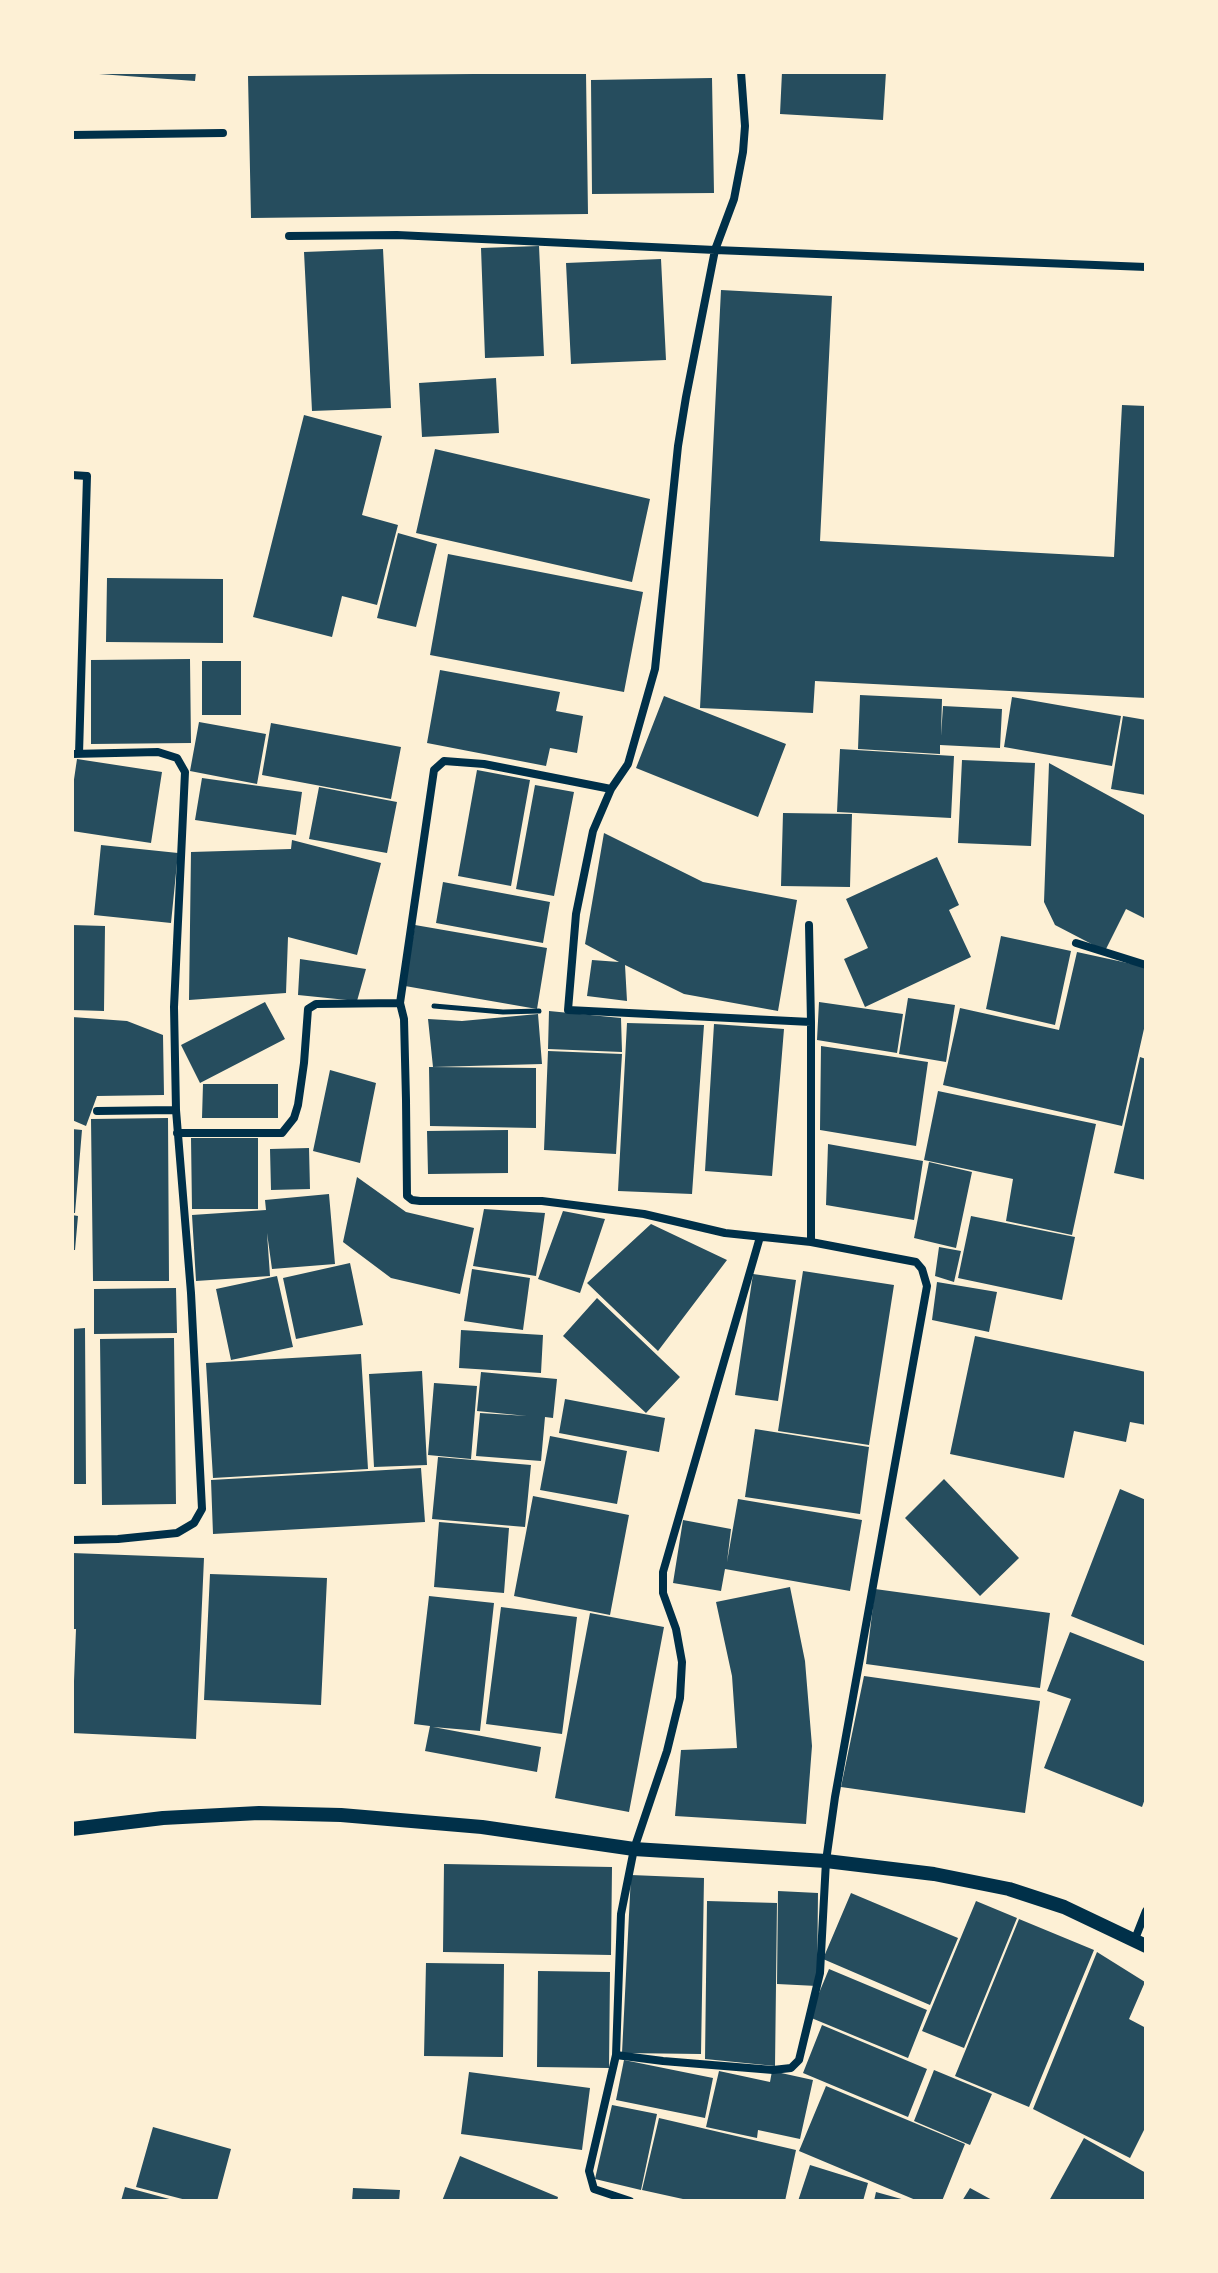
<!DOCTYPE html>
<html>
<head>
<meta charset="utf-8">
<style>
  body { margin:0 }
  #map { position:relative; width:1218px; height:2273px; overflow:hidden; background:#fdf0d5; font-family:Quicksand,sans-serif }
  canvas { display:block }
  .frame { position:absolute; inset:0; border:74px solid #fdf0d5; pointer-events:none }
</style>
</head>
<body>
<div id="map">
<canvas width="1218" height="2273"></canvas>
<div class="frame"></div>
</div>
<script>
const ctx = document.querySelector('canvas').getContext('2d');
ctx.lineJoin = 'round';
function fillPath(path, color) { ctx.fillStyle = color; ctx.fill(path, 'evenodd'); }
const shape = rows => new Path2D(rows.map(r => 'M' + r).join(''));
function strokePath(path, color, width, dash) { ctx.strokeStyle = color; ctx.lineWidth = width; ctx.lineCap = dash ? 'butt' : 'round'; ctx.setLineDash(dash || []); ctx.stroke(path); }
fillPath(shape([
  [99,72,196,72,195,81,99,74],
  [782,72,886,72,883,120,780,114],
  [586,73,588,214,251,218,248,76],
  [712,78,714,193,592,194,591,80],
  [539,246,544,356,485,358,481,248],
  [383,249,391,408,312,411,304,252],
  [661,259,666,360,571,364,566,263],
  [721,290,832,296,820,541,1114,557,1122,405,1146,406,1146,698,815,681,813,713,700,708],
  [496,378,499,433,422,437,419,383],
  [304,415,382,436,362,515,398,525,377,605,342,596,332,637,253,617],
  [435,449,650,499,632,582,416,533],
  [398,533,437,544,416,627,377,618],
  [448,554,643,592,624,692,430,655],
  [107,578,223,579,223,643,106,642],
  [190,659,191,743,91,744,91,660],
  [202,661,241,661,241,715,202,715],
  [440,670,560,692,556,711,583,716,577,753,550,748,546,766,427,743],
  [860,695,942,699,941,736,943,706,1002,709,1000,748,940,745,940,754,858,749],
  [664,696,786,744,758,817,636,768],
  [1012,697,1121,716,1112,766,1004,747],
  [1123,716,1146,720,1146,795,1111,789],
  [199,722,266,734,257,784,190,771],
  [271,723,401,747,391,799,262,775],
  [840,749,954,756,951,818,837,812],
  [77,759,162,772,151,843,72,831,72,793],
  [962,760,1035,763,1031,846,958,843],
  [1049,763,1146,816,1146,919,1126,909,1105,951,1055,925,1044,902],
  [477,770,530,780,511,886,458,876],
  [202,778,302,792,296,835,195,820],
  [535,785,574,792,554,896,516,889],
  [319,787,397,802,387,853,309,839],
  [783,813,852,814,850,887,781,886],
  [604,833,703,882,797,900,778,1011,684,994,625,965,627,1001,587,996,592,960,619,962,585,944],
  [292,840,381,863,357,955,288,937,286,993,189,1000,191,852,291,849],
  [101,845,178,853,171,923,94,915],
  [937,857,959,905,949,910,971,957,865,1007,844,959,868,948,846,899],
  [443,882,550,902,543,943,436,923],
  [72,925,105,926,104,1011,72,1010],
  [415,925,547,948,537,1009,405,986],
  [1001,936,1071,951,1055,1025,986,1009],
  [1077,952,1146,967,1146,1020,1122,1126,943,1085,960,1008,1059,1030],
  [300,959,366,969,357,1001,298,995],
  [908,998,955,1005,946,1062,899,1054],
  [265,1002,285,1039,200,1083,181,1045],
  [819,1002,903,1014,897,1053,817,1040],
  [549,1011,621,1018,622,1052,548,1049],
  [538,1014,542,1064,433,1067,428,1019,462,1021],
  [72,1017,127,1021,163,1035,164,1095,97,1096,86,1126,72,1120],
  [627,1023,704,1025,692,1194,618,1191],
  [714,1024,784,1029,772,1176,705,1171],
  [821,1046,928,1062,916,1146,820,1130],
  [548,1051,622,1054,616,1154,544,1150],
  [1140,1057,1146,1059,1146,1180,1114,1173],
  [429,1067,536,1068,536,1128,430,1126],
  [330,1070,376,1083,360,1163,313,1151],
  [203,1084,278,1084,278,1118,202,1118],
  [938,1091,1096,1124,1072,1235,1006,1221,1013,1179,924,1160],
  [168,1118,169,1281,93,1281,91,1119],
  [72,1129,82,1130,75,1213,72,1213],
  [508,1130,508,1173,428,1174,427,1131],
  [191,1138,258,1138,258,1209,192,1209],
  [828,1144,923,1161,914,1220,826,1205],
  [309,1148,310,1189,271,1190,270,1149],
  [929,1162,972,1172,956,1248,914,1238],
  [357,1177,406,1212,474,1228,460,1294,391,1278,343,1242],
  [329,1194,335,1264,272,1269,267,1233,270,1276,196,1281,192,1215,266,1210,265,1200],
  [484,1209,545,1213,536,1276,473,1266],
  [563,1211,605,1219,580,1293,538,1279],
  [72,1215,78,1216,75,1250,72,1250],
  [971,1216,1075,1237,1062,1300,958,1278],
  [651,1224,727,1260,658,1351,587,1283],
  [939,1247,961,1251,954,1282,935,1276],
  [350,1263,363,1325,296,1339,283,1278],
  [472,1269,530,1278,523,1330,464,1321],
  [803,1271,894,1285,869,1445,778,1431],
  [753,1274,796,1280,778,1401,735,1395],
  [277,1276,293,1347,231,1360,216,1289],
  [937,1282,997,1292,989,1332,932,1320],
  [176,1288,177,1333,94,1334,94,1289],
  [597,1298,680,1377,646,1413,563,1336],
  [85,1328,86,1484,72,1484,72,1329],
  [461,1330,543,1335,541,1373,459,1368],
  [975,1336,1146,1372,1146,1425,1130,1422,1126,1442,1074,1431,1064,1478,950,1454],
  [174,1338,176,1504,102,1505,100,1339],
  [361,1354,368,1469,213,1478,206,1363],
  [422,1371,427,1465,374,1467,369,1374],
  [481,1372,557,1379,553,1418,545,1417,541,1461,476,1456,480,1413,527,1416,477,1411],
  [434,1383,477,1386,471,1459,428,1455],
  [565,1399,665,1418,659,1452,559,1433],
  [755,1429,869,1447,860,1514,745,1497],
  [550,1436,627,1451,617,1504,540,1490],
  [438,1457,531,1465,525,1527,432,1519],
  [421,1468,425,1522,213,1534,211,1480],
  [944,1479,1019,1558,980,1596,905,1518],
  [1120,1489,1146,1500,1146,1646,1071,1616],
  [533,1496,629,1515,610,1615,514,1596],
  [738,1499,862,1520,850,1591,725,1569,721,1591,673,1583,683,1520,731,1529,727,1562],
  [439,1522,509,1528,504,1593,434,1587],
  [72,1553,204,1558,196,1739,72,1733,76,1629,72,1629],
  [210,1574,327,1578,321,1705,204,1700],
  [790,1587,805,1661,812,1746,806,1824,675,1816,681,1750,737,1748,732,1676,716,1602],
  [875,1589,1050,1613,1040,1688,866,1664],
  [429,1596,494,1603,480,1731,433,1727,541,1747,537,1772,425,1751,430,1726,414,1724],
  [501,1607,577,1617,562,1734,486,1724],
  [590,1613,664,1627,629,1812,555,1798],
  [1070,1632,1146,1662,1146,1796,1142,1807,1044,1768,1071,1699,1047,1691],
  [864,1676,1040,1701,1025,1813,841,1787],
  [444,1864,612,1867,611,1955,443,1952],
  [631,1875,704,1878,701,2054,622,2053],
  [778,1891,818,1893,817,1986,777,1984],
  [851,1893,958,1938,930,2005,823,1959],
  [707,1901,777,1903,775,2066,705,2059],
  [976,1901,1017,1918,964,2048,922,2031],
  [1019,1919,1094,1950,1029,2107,955,2076],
  [1097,1952,1145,1982,1129,2019,1146,2028,1146,2126,1130,2158,1033,2109],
  [426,1963,504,1964,503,2057,424,2056],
  [829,1969,927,2010,908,2058,809,2017],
  [538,1971,610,1972,609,2068,537,2067],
  [822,2025,927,2069,908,2117,803,2073],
  [624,2060,713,2078,705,2118,616,2100],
  [934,2070,992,2094,970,2145,914,2121],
  [719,2071,770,2082,772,2071,813,2080,800,2139,758,2130,757,2138,706,2127],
  [469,2072,590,2088,582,2150,461,2134],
  [826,2086,965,2144,942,2201,918,2201,799,2151],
  [612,2105,657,2114,641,2190,595,2179],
  [659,2118,796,2150,785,2201,692,2201,642,2190],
  [153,2127,231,2149,217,2201,190,2201,136,2187],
  [1084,2138,1146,2173,1146,2201,1049,2201],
  [460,2156,558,2197,557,2201,442,2201],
  [810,2165,868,2183,863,2201,798,2201],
  [125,2187,173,2200,173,2201,121,2201],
  [353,2188,400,2190,399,2201,352,2201],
  [970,2188,994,2201,962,2201],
  [876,2192,905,2200,905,2201,874,2201]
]), '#264d5e');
strokePath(shape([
  [434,1006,503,1012,539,1011]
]), '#003049', 5);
strokePath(shape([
  [72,135,223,133],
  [289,236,397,235,715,250,1146,267],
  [72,475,87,476,79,754],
  [72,754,158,752,177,758,185,772,174,1007,176,1110,191,1293,202,1509,194,1523,177,1533,118,1539,72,1540],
  [611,789,484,764,444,761,434,770,400,1003,404,1019,406,1100,407,1196,412,1200,420,1201,542,1201,644,1214,725,1233,811,1242],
  [809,925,811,1022],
  [1076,943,1146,965],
  [97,1111,176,1110],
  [177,1133,282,1133,294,1118,298,1105,304,1063,308,1009,316,1004,400,1003],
  [1135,1939,1146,1911],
  [616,2055,663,2061,773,2070,791,2068,799,2060,820,1973,826,1861,835,1797,927,1286,922,1269,916,1262,811,1242,811,1022,568,1010,576,914,593,831,611,789,628,764,655,669,678,446,686,397,715,250,734,199,743,152,745,126,741,72],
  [630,2201,594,2189,589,2171,616,2055,621,1914,634,1849,667,1751,680,1698,682,1662,676,1629,663,1593,663,1572,760,1237]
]), '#003049', 8);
strokePath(shape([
  [72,1829,163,1818,259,1813,341,1815,482,1827,634,1849,826,1861,934,1874,1009,1889,1064,1907,1146,1946]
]), '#003049', 14);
</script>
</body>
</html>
